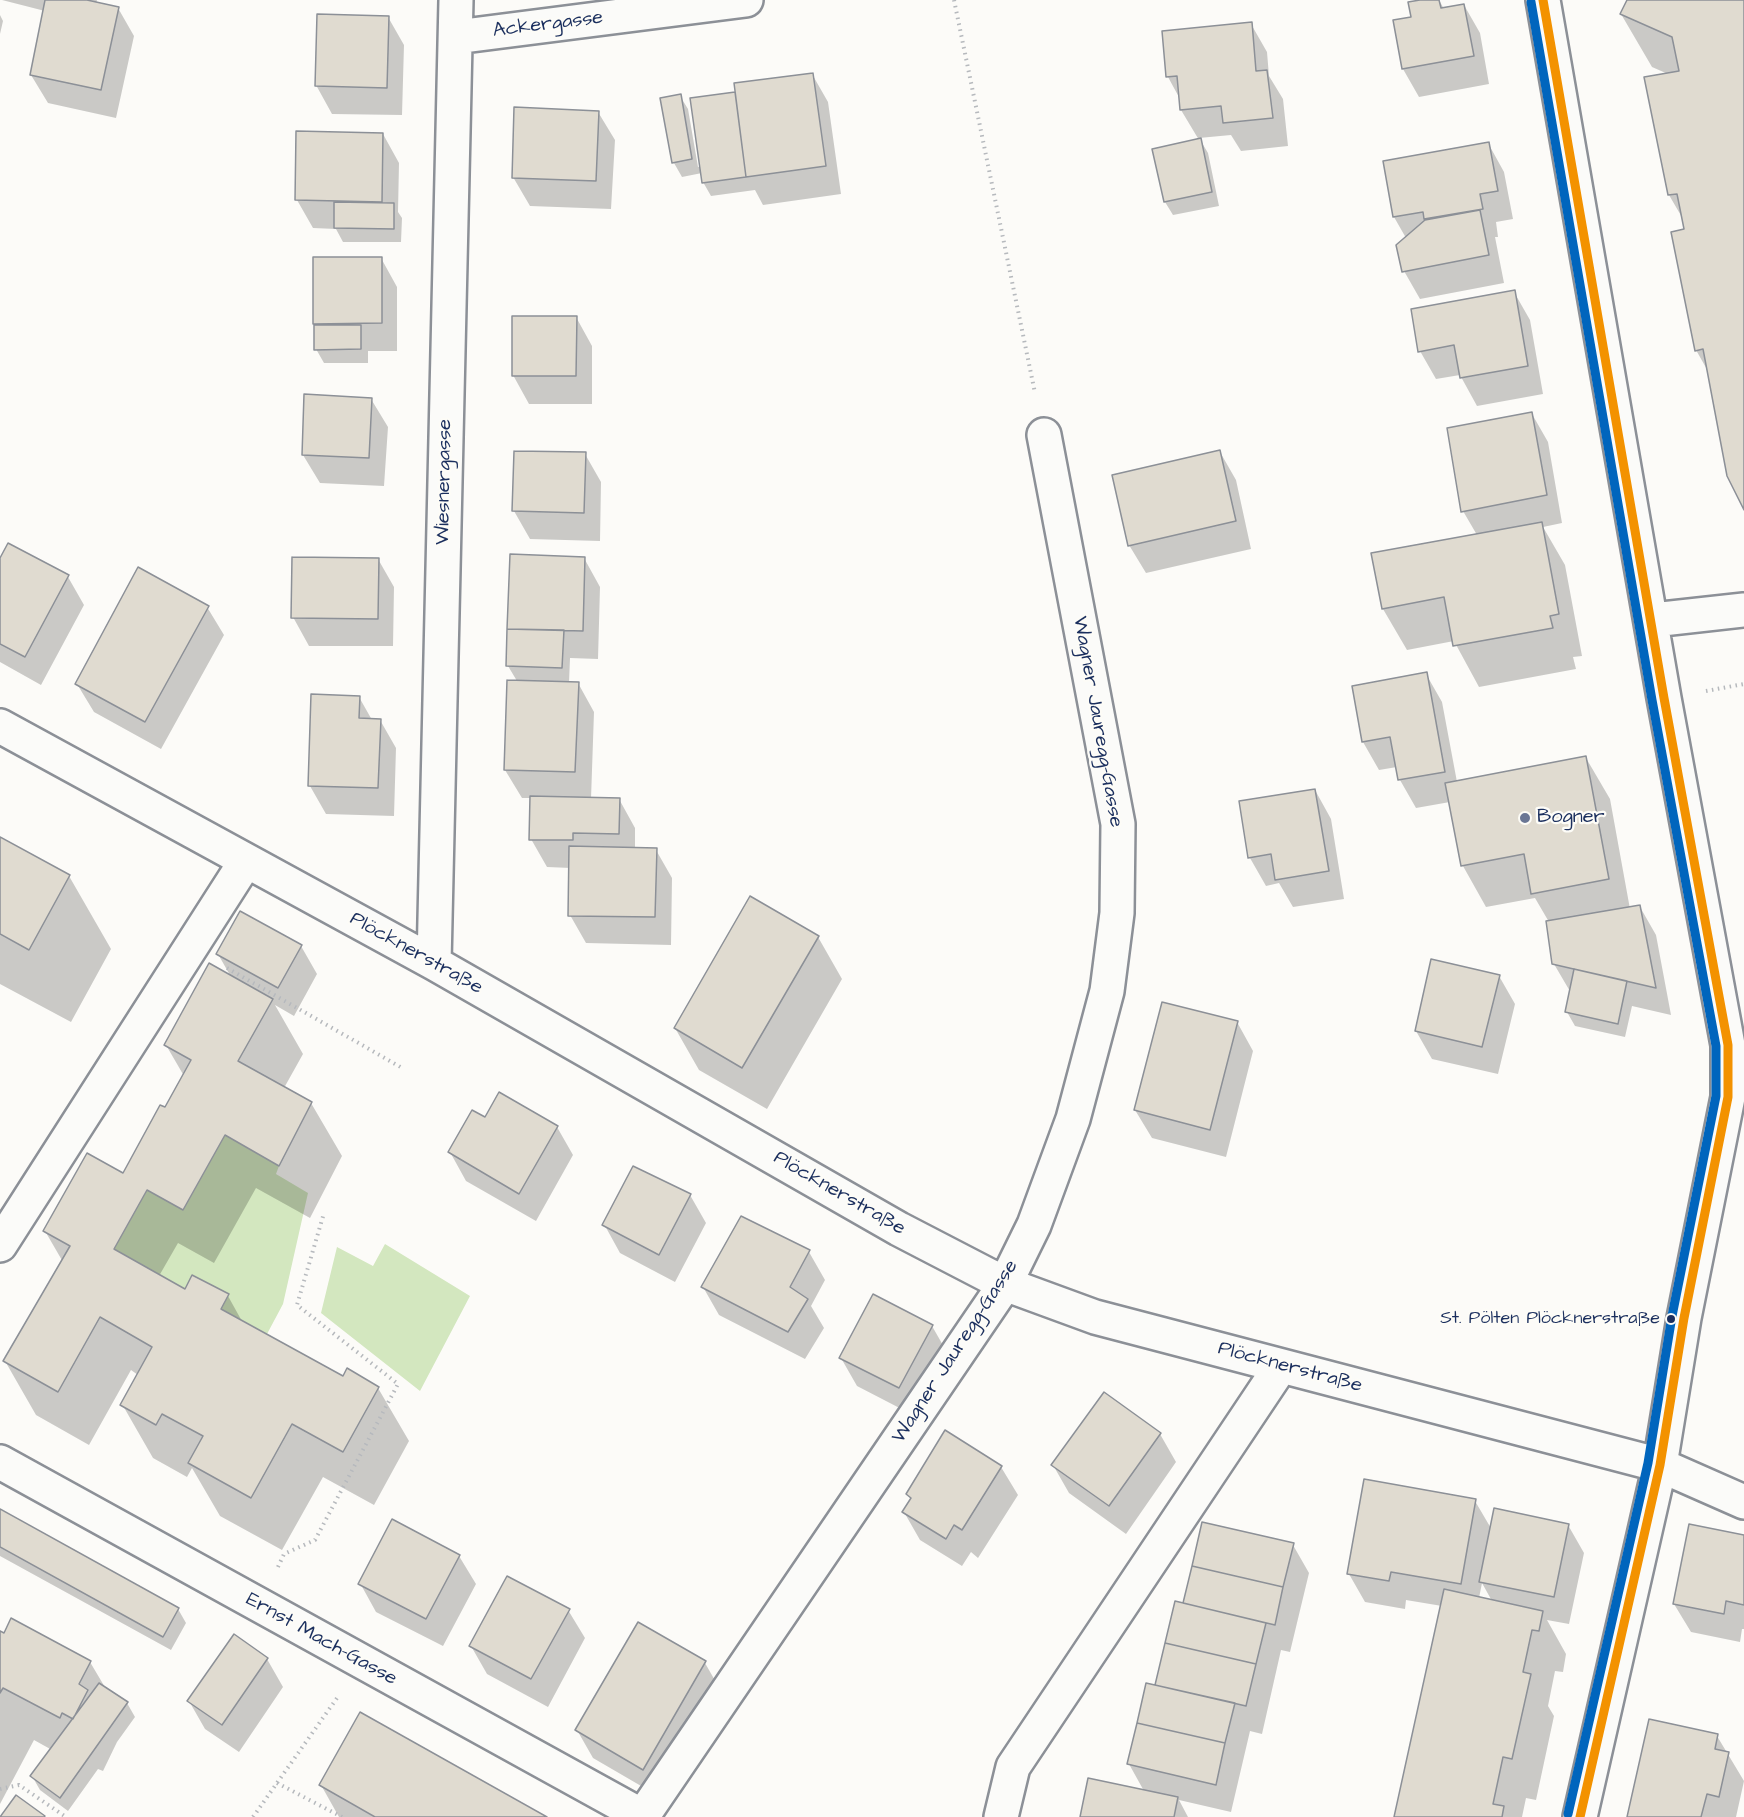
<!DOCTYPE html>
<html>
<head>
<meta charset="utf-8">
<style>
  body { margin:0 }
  canvas { display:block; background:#fcfbf8 }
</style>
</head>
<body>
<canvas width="1744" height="1817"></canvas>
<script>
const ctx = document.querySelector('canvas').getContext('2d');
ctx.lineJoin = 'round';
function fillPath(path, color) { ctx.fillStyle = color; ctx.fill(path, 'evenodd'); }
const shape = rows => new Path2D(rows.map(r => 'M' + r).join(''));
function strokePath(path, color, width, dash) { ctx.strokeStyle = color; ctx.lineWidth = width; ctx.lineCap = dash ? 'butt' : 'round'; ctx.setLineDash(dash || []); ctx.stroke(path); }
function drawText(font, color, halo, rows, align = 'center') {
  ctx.font = font + ' "Architects Daughter",sans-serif'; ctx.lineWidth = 4.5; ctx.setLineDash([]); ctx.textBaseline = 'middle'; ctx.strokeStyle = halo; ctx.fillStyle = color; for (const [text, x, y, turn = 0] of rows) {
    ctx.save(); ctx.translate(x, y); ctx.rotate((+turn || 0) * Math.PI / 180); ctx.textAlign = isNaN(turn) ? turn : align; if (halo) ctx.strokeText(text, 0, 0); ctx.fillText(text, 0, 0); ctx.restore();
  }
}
fillPath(shape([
  [225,1135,279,1166,276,1174,308,1193,283,1304,267,1334,221,1309,228,1294,193,1275,185,1289,114,1249,147,1190,183,1210],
  [385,1244,470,1296,420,1391,321,1313,337,1247,373,1266]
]), '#d3e7bf');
fillPath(shape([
  [2,0,97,0,96,3,118,8,134,36,116,118,48,103,31,75,45,11],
  [1428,0,1439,0,1444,9,1464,5,1480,33,1489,84,1419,97,1403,69,1413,18],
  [1629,0,1744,0,1744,509,1728,475,1709,373,1696,350,1686,231,1683,219,1669,195,1668,74,1652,67,1621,14],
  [0,15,3,21,0,34],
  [388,17,404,45,402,115,332,114,316,85],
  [1251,24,1267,52,1269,76,1283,99,1288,146,1241,151,1231,135,1199,138,1208,153,1219,206,1173,215,1165,202,1199,140,1181,110,1180,99,1168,77],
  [812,74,828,102,841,194,763,205,755,190,711,196,703,182,702,173,682,177,674,163,662,99,680,96,688,109,698,167,701,166,692,99,736,93],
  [598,112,615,140,611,209,530,206,513,177],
  [383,134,399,163,398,212,402,218,401,242,343,242,336,229,313,228,297,200],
  [1488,143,1504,172,1513,219,1496,222,1498,237,1495,237,1504,283,1420,299,1404,271,1406,238,1394,217],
  [381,258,397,287,397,351,368,351,368,363,324,363,316,349,315,323],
  [1514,292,1530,320,1543,394,1477,406,1460,375,1436,379,1420,351],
  [576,317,592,346,592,404,529,404,513,375],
  [371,399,388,427,384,486,320,483,303,455],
  [1532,414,1548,442,1562,523,1543,527,1565,565,1582,656,1573,657,1576,669,1479,687,1454,641,1407,650,1383,609,1373,555,1477,535,1463,511],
  [1220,452,1236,480,1251,549,1146,573,1129,545],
  [585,454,601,482,600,541,530,539,514,511],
  [584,558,600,587,598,659,570,658,569,683,578,683,594,712,591,799,619,799,635,828,635,849,656,850,672,878,671,945,586,943,570,915,571,868,547,867,531,839,531,798,522,798,505,770,517,681,508,666],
  [378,559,394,587,393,646,309,646,293,617],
  [0,561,68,577,84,605,41,685,0,662],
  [207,607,224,635,161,749,94,712,77,684],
  [1426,674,1442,702,1457,782,1586,758,1610,799,1630,909,1640,907,1656,935,1671,1015,1632,1006,1625,1037,1575,1026,1567,1012,1571,993,1554,964,1549,922,1535,898,1486,907,1463,866,1450,802,1416,808,1400,780,1397,767,1379,770,1363,742],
  [359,697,372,720,380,720,396,748,394,816,326,814,310,786],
  [1315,790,1331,819,1344,899,1293,907,1279,883,1266,886,1250,858],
  [0,839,69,876,111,949,71,1022,0,984],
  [818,937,842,979,767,1109,699,1070,675,1028],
  [301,946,317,974,294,1016,275,1005,303,1054,284,1088,311,1103,342,1156,310,1218,256,1188,214,1263,178,1243,159,1276,185,1291,228,1296,243,1323,343,1378,378,1388,409,1441,374,1505,323,1477,282,1550,220,1516,192,1468,187,1477,153,1458,122,1404,138,1375,131,1370,89,1445,36,1415,5,1361,63,1262,45,1231,124,1175,184,1076,166,1045,231,977,218,954],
  [1499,976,1515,1004,1498,1074,1432,1059,1416,1031],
  [1237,1022,1253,1051,1226,1157,1152,1138,1135,1110],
  [557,1127,573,1155,536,1221,466,1181,450,1152],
  [690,1195,706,1223,675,1282,620,1253,604,1224],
  [809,1252,825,1280,811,1306,824,1328,805,1359,719,1315,703,1287],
  [932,1326,948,1354,915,1416,857,1386,841,1358],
  [1160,1434,1176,1462,1126,1534,1069,1493,1053,1465],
  [1001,1467,1018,1495,978,1558,971,1552,962,1566,920,1540,904,1512,911,1500,908,1494],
  [1475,1501,1492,1530,1568,1525,1584,1553,1569,1624,1547,1620,1566,1654,1563,1672,1555,1671,1548,1706,1554,1716,1536,1800,1526,1798,1522,1817,1396,1817,1442,1606,1406,1600,1405,1609,1365,1602,1349,1574],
  [1482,1583,1492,1601,1479,1598],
  [0,1511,178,1609,186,1623,171,1650,0,1556],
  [1744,1537,1744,1629,1742,1629,1740,1642,1691,1632,1674,1604],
  [1293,1545,1309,1573,1290,1652,1281,1650,1262,1734,1250,1731,1231,1812,1179,1800,1188,1817,1082,1817,1144,1791,1129,1764,1156,1687,1176,1603,1184,1605],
  [459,1556,476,1584,443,1646,376,1612,360,1583],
  [568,1610,585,1638,548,1707,487,1674,471,1646],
  [0,1630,2,1633,90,1662,106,1689,127,1703,135,1717,117,1742,103,1771,98,1769,68,1811,40,1790,32,1776,52,1750,34,1740,0,1804],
  [267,1659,283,1687,239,1752,205,1729,189,1701],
  [705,1663,721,1691,660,1797,593,1758,577,1730],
  [1717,1736,1744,1781,1736,1817,1629,1817],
  [321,1785,544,1817,339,1817]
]), '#0003');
const building = shape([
  [45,0,87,0,119,7,101,90,30,75,45,0],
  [1420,0,1439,0,1441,8,1464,4,1474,56,1402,69,1393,20,1411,17,1408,2,1420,0],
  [1627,0,1744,0,1744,510,1727,476,1703,349,1695,351,1671,232,1684,229,1677,194,1668,195,1644,77,1679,71,1672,37,1620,14,1627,0],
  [317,14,389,16,387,88,315,86,317,14],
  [1252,22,1256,71,1267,70,1273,118,1223,123,1221,106,1180,110,1177,76,1166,77,1162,31,1252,22],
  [813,73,826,166,746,177,734,83,813,73],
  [735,92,746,177,702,183,690,98,735,92],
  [681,94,692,159,672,163,660,98,681,94],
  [514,107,599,111,596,181,512,178,514,107],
  [296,131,383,133,382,202,295,200,296,131],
  [1201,138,1212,192,1164,202,1152,149,1201,138],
  [1489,142,1498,191,1480,194,1483,209,1424,219,1423,212,1393,217,1383,161,1489,142],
  [334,202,394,203,394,229,334,228,334,202],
  [1480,210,1489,255,1402,272,1396,245,1425,220,1480,210],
  [313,257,382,257,382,323,313,324,313,257],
  [1515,290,1528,366,1460,378,1454,345,1418,352,1411,309,1515,290],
  [512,316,577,316,576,376,512,376,512,316],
  [314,325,361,325,361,349,314,350,314,325],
  [304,394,372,398,369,458,302,455,304,394],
  [1532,412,1547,495,1461,512,1447,428,1532,412],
  [1220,450,1236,521,1128,546,1112,475,1220,450],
  [514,451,586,452,584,513,512,511,514,451],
  [1542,522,1559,614,1550,616,1553,628,1453,646,1444,597,1382,609,1371,553,1542,522],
  [8,543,69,575,25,657,0,644,0,558,8,543],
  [510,554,585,557,583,631,507,629,510,554],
  [292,557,379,558,378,619,291,618,292,557],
  [138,567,209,606,145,722,75,684,138,567],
  [507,629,564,630,562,668,506,666,507,629],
  [1427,672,1445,772,1398,780,1390,737,1362,742,1352,686,1427,672],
  [507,680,579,682,575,772,504,770,507,680],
  [311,694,360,696,359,718,381,719,378,788,308,786,311,694],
  [1586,756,1609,879,1531,894,1524,854,1461,866,1445,783,1586,756],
  [1315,789,1329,871,1275,880,1271,854,1248,858,1239,801,1315,789],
  [530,796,620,798,619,834,573,833,573,840,529,840,530,796],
  [0,837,70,875,29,950,0,934,0,837],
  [569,846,657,848,655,917,568,916,569,846],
  [750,896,819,936,742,1068,674,1028,750,896],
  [1640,905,1656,988,1552,964,1546,921,1640,905],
  [240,911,302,945,278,988,216,954,240,911],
  [1431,959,1500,975,1482,1047,1415,1031,1431,959],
  [209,963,273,999,238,1061,312,1102,279,1166,225,1135,183,1210,147,1190,114,1249,185,1289,192,1275,229,1294,221,1309,343,1376,347,1368,379,1387,343,1452,292,1424,251,1498,188,1463,203,1436,162,1414,156,1425,120,1405,152,1347,100,1317,58,1392,3,1361,70,1246,43,1231,87,1153,123,1173,160,1105,165,1107,191,1060,164,1045,209,963],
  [1574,969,1627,981,1618,1024,1565,1012,1574,969],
  [1162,1002,1238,1021,1210,1130,1134,1110,1162,1002],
  [499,1092,558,1126,519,1194,448,1152,472,1110,485,1117,499,1092],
  [633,1166,691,1194,659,1255,602,1225,633,1166],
  [741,1216,810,1250,790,1287,808,1299,788,1332,701,1287,741,1216],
  [873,1294,933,1325,899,1388,839,1358,873,1294],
  [1104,1392,1161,1433,1109,1506,1051,1465,1104,1392],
  [945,1430,1002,1466,962,1530,954,1525,946,1539,902,1512,911,1498,906,1494,945,1430],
  [1364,1479,1476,1499,1461,1584,1391,1572,1389,1581,1347,1574,1364,1479],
  [1494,1508,1569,1524,1554,1597,1479,1582,1494,1508],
  [0,1509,179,1608,163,1637,0,1547,0,1509],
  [392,1519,460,1555,426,1619,358,1584,392,1519],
  [1202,1522,1294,1543,1283,1587,1192,1566,1202,1522],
  [1689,1524,1744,1535,1744,1605,1726,1601,1724,1614,1673,1604,1689,1524],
  [1192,1566,1283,1587,1275,1625,1183,1603,1192,1566],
  [507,1576,570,1609,531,1679,469,1646,507,1576],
  [1444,1589,1543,1611,1539,1631,1532,1630,1523,1672,1531,1674,1512,1759,1503,1757,1493,1804,1504,1806,1502,1817,1394,1817,1444,1589],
  [1175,1601,1266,1623,1256,1664,1165,1643,1175,1601],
  [11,1618,91,1661,79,1684,88,1690,73,1719,62,1713,60,1718,3,1688,0,1693,0,1631,4,1633,11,1618],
  [638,1622,706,1661,643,1770,575,1730,638,1622],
  [234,1634,268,1658,222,1725,187,1701,234,1634],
  [1165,1643,1256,1664,1246,1706,1155,1685,1165,1643],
  [99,1683,128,1702,60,1798,30,1776,99,1683],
  [1146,1683,1235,1703,1225,1743,1137,1723,1146,1683],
  [360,1712,547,1817,375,1817,319,1785,360,1712],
  [1649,1719,1718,1734,1715,1749,1729,1752,1719,1797,1707,1794,1701,1817,1627,1817,1649,1719],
  [1137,1723,1225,1743,1216,1785,1127,1764,1137,1723],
  [1088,1778,1178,1797,1174,1817,1080,1817,1088,1778],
  [16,1795,45,1816,44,1817,0,1817,16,1795]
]);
fillPath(building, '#e0dbd0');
strokePath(building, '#8c9097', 1.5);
const minor = shape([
  [1543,0,1664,698,1728,1045,1728,1097,1684,1318,1660,1465,1580,1817],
  [456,37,746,0],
  [1653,620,1744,610],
  [0,726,434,963,899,1229,1005,1284,1095,1317,1660,1465,1744,1502],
  [434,963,456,0],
  [0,1245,246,861],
  [0,1462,642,1816],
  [642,1817,1005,1284,1034,1225,1073,1119,1107,991,1117,913,1118,824,1044,435],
  [1001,1817,1013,1767,1281,1366]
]);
strokePath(minor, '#8c9097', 38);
strokePath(shape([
  [954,0,1035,393],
  [1706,691,1744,684],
  [227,968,404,1069],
  [278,1567,284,1554,315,1540,398,1384,297,1305,324,1213],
  [277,1783,342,1817],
  [0,1789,19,1785,66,1817],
  [253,1817,337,1698]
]), '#b6b9bd', 4, [1.5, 4.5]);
strokePath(minor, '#fbfbf9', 33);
strokePath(shape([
  [1543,0,1664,698,1728,1045,1728,1097,1684,1318,1660,1465,1580,1817]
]), '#f39200', 9);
strokePath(shape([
  [1531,2,1652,700,1716,1046,1716,1096,1672,1316,1648,1463,1568,1814]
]), '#0065bd', 9);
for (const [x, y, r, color] of [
  [1525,818,6,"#6a7694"],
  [1671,1319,5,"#1b2f5e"]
]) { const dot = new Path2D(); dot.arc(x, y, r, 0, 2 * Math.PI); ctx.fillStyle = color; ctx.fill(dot); strokePath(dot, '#fdfcf7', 2); }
drawText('18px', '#1b2f5e', '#fdfcf7', [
  ["St. Pölten Plöcknerstraße",1660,1319]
], 'right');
drawText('20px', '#1b2f5e', '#fdfcf7', [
  ["Ackergasse",548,25,-7],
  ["Wiesnergasse",445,482,-89],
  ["Wagner Jauregg-Gasse",1097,722,80],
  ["Plöcknerstraße",416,954,29],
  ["Plöcknerstraße",839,1194,30],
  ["Wagner Jauregg-Gasse",956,1352,-57],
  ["Plöcknerstraße",1290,1368,15],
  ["Ernst Mach-Gasse",321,1640,29]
]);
drawText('20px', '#1b2f5e', '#fdfcf7', [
  ["Bogner",1537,818]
], 'left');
</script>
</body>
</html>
